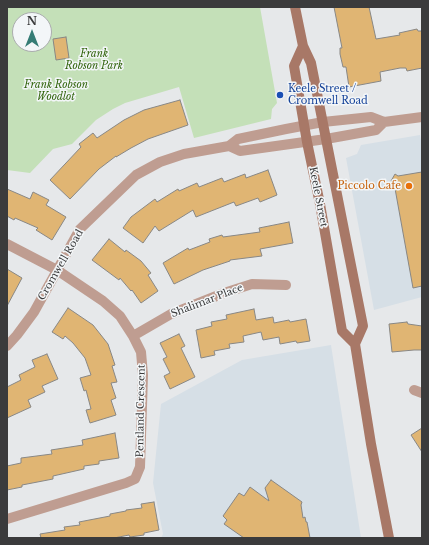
<!DOCTYPE html>
<html>
<head>
<meta charset="utf-8">
<style>
  body { margin:0 }
  #map { position:relative; width:429px; height:545px; overflow:hidden; background:#e6e8ea; font-family:"Libre Baskerville",serif }
  canvas { display:block }
  .frame { position:absolute; inset:0; border:8px solid #3b3b3c; pointer-events:none }
  .north { position:absolute; left:12px; top:12px; width:40px; height:40px; box-sizing:border-box; background:#f3f6f8; border:1px solid #a9abad; border-radius:50%; rotate:0deg; font-size:11px; font-weight:700; line-height:16px; text-align:center; color:#3b3b3c }
  .north::after { content:''; display:block; margin:auto; width:14px; height:18px; background:#357c75; clip-path:polygon(50% 0,100% 100%,50% 72%,0 100%) }
</style>
</head>
<body>
<div id="map">
<canvas width="429" height="545"></canvas>
<div class="frame"></div>
<div class="north">N</div>
</div>
<script>
const ctx = document.querySelector('canvas').getContext('2d');
ctx.lineJoin = 'round';
function fillPath(path, color) { ctx.fillStyle = color; ctx.fill(path, 'evenodd'); }
const shape = rows => new Path2D(rows.map(r => 'M' + r).join(''));
function strokePath(path, color, width, dash) { ctx.strokeStyle = color; ctx.lineWidth = width; ctx.lineCap = dash ? 'butt' : 'round'; ctx.setLineDash(dash || []); ctx.stroke(path); }
function drawText(font, color, halo, rows, align = 'center') {
  ctx.font = font + ' "Libre Baskerville",serif'; ctx.lineWidth = 3; ctx.setLineDash([]); ctx.textBaseline = 'middle'; ctx.strokeStyle = halo; ctx.fillStyle = color; for (const [text, x, y, turn = 0] of rows) {
    ctx.save(); ctx.translate(x, y); ctx.rotate((+turn || 0) * Math.PI / 180); ctx.textAlign = isNaN(turn) ? turn : align; if (halo) ctx.strokeText(text, 0, 0); ctx.fillText(text, 0, 0); ctx.restore();
  }
}
fillPath(shape([
  [420,135,422,147,422,297,374,310,346,158,357,154,361,145],
  [331,345,361,538,161,538,163,534,153,483,161,404,242,360]
]), '#d6dfe6');
fillPath(shape([
  [7,7,260,7,277,103,272,109,271,119,194,138,179,87,125,103,113,109,96,120,72,144,53,149,30,173,7,170],
  [20,20,44,20,44,44,20,44]
]), '#c4e0b8');
const building = shape([
  [334,7,369,7,376,39,400,35,399,33,417,29,418,31,422,31,422,68,407,71,406,68,400,68,380,72,381,81,349,87,346,67,343,67,340,54,340,48,342,48,334,7],
  [66,37,69,58,56,60,53,39,66,37],
  [180,100,188,125,148,139,131,148,116,157,116,156,99,169,70,199,50,180,81,147,79,144,93,133,97,138,124,120,144,110,180,100],
  [268,170,277,195,260,202,258,198,236,206,234,202,196,217,193,210,159,231,155,226,143,243,123,228,131,217,155,199,157,202,178,189,179,191,197,183,199,187,222,178,224,182,245,174,246,178,268,170],
  [422,172,422,286,413,288,394,183,391,181,395,174,398,176,422,172],
  [7,189,30,199,33,192,49,200,46,205,66,217,52,240,36,230,38,228,15,218,14,220,7,216,7,189],
  [289,222,293,243,260,249,262,256,230,260,230,261,203,270,174,284,163,263,188,248,189,250,210,242,209,239,222,235,223,237,260,232,259,228,289,222],
  [109,239,125,252,126,250,141,261,151,273,148,275,158,291,141,303,132,290,131,291,120,278,119,280,92,260,109,239],
  [7,269,22,278,7,306,7,269],
  [68,308,93,325,108,344,115,365,112,366,117,382,111,383,116,398,111,400,116,415,90,423,86,410,91,409,86,390,84,391,80,378,91,375,85,358,73,343,65,336,63,339,52,332,68,308],
  [254,309,256,320,273,317,274,323,289,320,290,322,306,319,310,341,297,343,296,341,280,344,279,337,263,340,261,332,243,336,244,342,229,344,230,348,214,351,215,355,201,358,196,330,212,326,211,322,227,319,226,315,254,309],
  [407,322,408,324,422,326,422,350,414,350,392,352,389,324,407,322],
  [179,334,185,346,181,348,195,377,170,389,164,376,170,373,163,359,167,357,160,343,179,334],
  [47,354,58,379,42,386,45,392,28,400,31,407,7,418,7,387,21,380,19,375,35,367,32,360,47,354],
  [422,428,422,452,411,435,422,428],
  [115,433,119,458,99,461,99,464,84,466,84,469,53,476,53,479,22,485,22,487,7,490,7,466,21,463,21,458,52,454,51,450,83,445,82,440,115,433],
  [271,480,302,502,301,505,303,518,305,517,306,522,307,522,310,538,244,538,224,524,227,520,223,516,239,493,244,496,250,487,269,501,265,488,271,480],
  [154,502,159,530,144,533,144,535,130,537,129,535,114,538,41,538,40,534,65,530,64,527,80,525,79,522,110,516,110,514,126,511,126,510,142,508,141,504,154,502]
]);
fillPath(building, '#e0b573');
strokePath(building, '#888785', 1);
strokePath(shape([
  [229,146,240,151,326,139,376,130,384,122],
  [7,244,57,270,103,301,120,316,133,336,141,352,143,375,140,467,135,479,126,483,7,519],
  [133,336,171,314,224,293,252,284,286,285],
  [7,346,17,335,34,312,80,229,136,175,160,162,184,154,229,146,238,139,286,129,323,122,371,117,384,122,422,117],
  [414,390,422,393]
]), '#bf9d91', 10);
strokePath(shape([
  [295,7,303,46,311,63,363,326,355,344,371,444,389,538],
  [303,46,294,66,307,142,320,204,342,331,355,344]
]), '#a87867', 10);
for (const [x, y, r, color] of [
  [280,95,4,"#1a4fb4"],
  [409,186,4,"#e8710a"]
]) { const dot = new Path2D(); dot.arc(x, y, r, 0, 2 * Math.PI); ctx.fillStyle = color; ctx.fill(dot); strokePath(dot, '#f3f6f8', 1.5); }
drawText('italic 10px', '#32650d', '#f3f6f8', [
  ["Frank",94,54],
  ["Robson Park",94,66],
  ["Frank Robson",56,85],
  ["Woodlot",56,97]
]);
drawText('10px', '#164399', '#f3f6f8', [
  ["Keele Street /",288,89],
  ["Cromwell Road",288,101]
], 'left');
drawText('10px', '#c56008', '#f3f6f8', [
  ["Piccolo Cafe",401,186]
], 'right');
drawText('10px', '#3b3b3c', '#f3f6f8', [
  ["Keele Street",318,197,79],
  ["Cromwell Road",61,265,-60],
  ["Shalimar Place",207,301,-21],
  ["Pentland Crescent",141,411,-89]
]);
</script>
</body>
</html>
